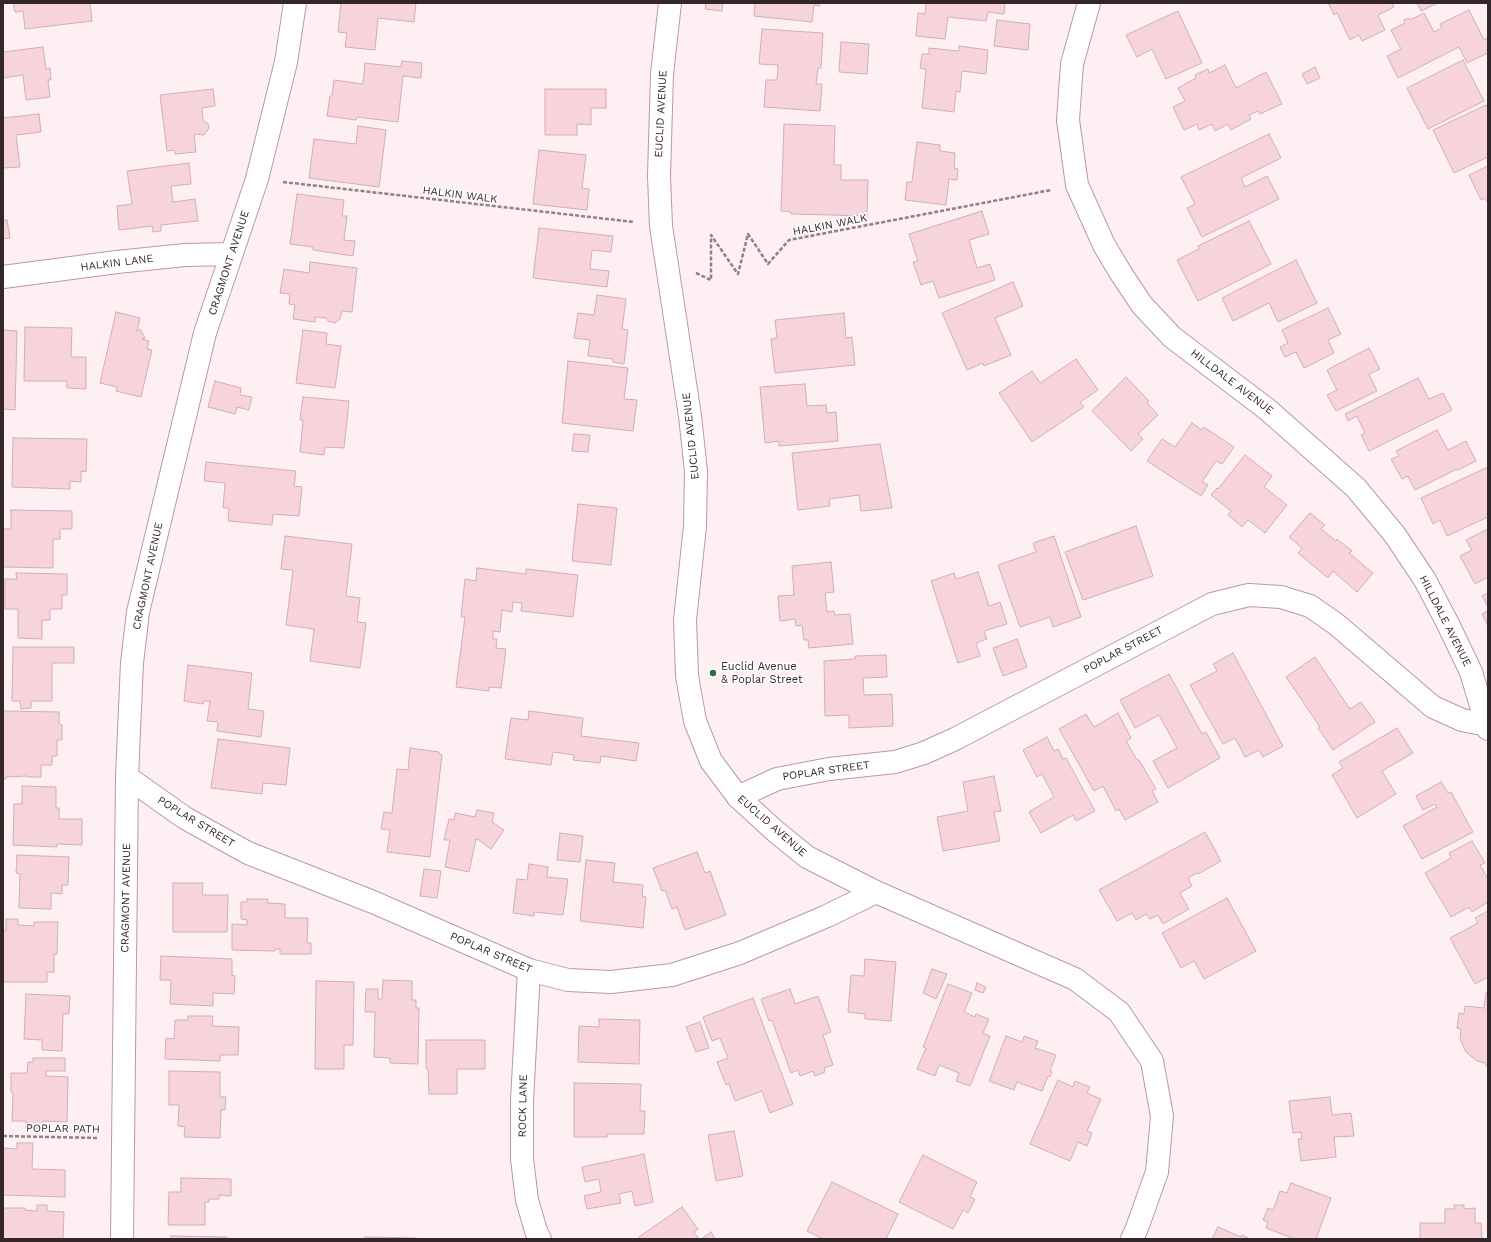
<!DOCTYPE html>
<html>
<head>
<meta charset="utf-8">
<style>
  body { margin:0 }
  #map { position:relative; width:1491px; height:1242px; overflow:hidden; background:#feeff2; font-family:"Work Sans",sans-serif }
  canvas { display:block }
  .frame { position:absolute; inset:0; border:4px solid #34272a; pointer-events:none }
</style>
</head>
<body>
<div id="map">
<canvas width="1491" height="1242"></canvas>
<div class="frame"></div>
</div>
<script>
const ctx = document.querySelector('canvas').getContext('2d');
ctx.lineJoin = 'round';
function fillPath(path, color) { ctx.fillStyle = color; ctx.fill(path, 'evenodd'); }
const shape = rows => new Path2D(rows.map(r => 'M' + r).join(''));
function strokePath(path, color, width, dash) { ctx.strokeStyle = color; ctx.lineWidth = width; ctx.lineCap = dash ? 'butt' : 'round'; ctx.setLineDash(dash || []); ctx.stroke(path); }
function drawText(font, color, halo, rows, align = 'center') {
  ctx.font = font + ' "Work Sans",sans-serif'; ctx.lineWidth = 3; ctx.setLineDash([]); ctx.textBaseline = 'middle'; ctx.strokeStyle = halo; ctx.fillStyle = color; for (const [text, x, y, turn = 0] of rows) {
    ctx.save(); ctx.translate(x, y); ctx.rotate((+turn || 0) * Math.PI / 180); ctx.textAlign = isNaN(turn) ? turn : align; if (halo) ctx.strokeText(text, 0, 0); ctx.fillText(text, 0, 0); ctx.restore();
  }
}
const building = shape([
  [13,3,90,3,92,21,25,29,23,11,15,12,13,3],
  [341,3,416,3,414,22,378,18,375,50,345,47,347,33,338,32,341,3],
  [706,3,723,3,722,11,705,9,706,3],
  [755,3,820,3,820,6,814,5,812,22,754,16,755,3],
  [926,3,1005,3,1004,14,988,12,986,21,948,17,945,39,916,36,918,13,925,14,926,3],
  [1328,3,1392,3,1394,7,1378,15,1385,30,1362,41,1359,35,1350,40,1337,13,1334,15,1328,3],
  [1417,3,1438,3,1421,11,1417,3],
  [1469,10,1484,40,1487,38,1488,40,1488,53,1467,63,1459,47,1398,78,1387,56,1401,49,1391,30,1405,23,1404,20,1409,18,1410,20,1424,13,1434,32,1442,28,1440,24,1469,10],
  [1178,11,1202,63,1166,79,1152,49,1137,57,1126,35,1178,11],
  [997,20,1030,24,1028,50,994,46,997,20],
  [762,29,823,33,821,68,818,68,816,84,822,84,820,111,764,107,766,80,777,80,778,65,759,64,762,29],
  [841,42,869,44,867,74,839,72,841,42],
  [959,46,988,50,986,74,962,71,960,92,956,91,954,112,922,108,926,69,920,68,922,54,929,54,929,48,959,51,959,46],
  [43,47,46,69,50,68,51,80,48,80,50,97,26,100,23,75,3,78,3,52,43,47],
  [1463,60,1484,101,1428,129,1407,88,1463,60],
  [402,61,422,63,421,78,403,76,398,122,357,117,356,120,327,116,330,96,332,96,334,80,363,84,365,63,401,67,402,61],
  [1225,65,1236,88,1266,72,1282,104,1260,114,1258,111,1249,115,1251,119,1231,130,1228,124,1215,131,1212,124,1199,130,1197,124,1184,130,1173,107,1185,101,1178,88,1196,78,1195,75,1208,69,1209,73,1225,65],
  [1315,67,1320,78,1307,84,1302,74,1315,67],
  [213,89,215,106,202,108,203,120,208,124,209,128,204,135,194,134,196,152,175,154,174,150,167,151,160,95,213,89],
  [545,89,606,89,606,108,591,108,591,125,577,124,577,135,545,135,545,89],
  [1486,105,1488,109,1488,157,1454,173,1433,130,1486,105],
  [39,114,41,132,16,135,20,167,3,168,3,118,39,114],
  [784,124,835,126,834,165,841,165,841,180,868,180,867,216,791,214,791,212,781,211,784,124],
  [358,126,386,130,379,187,309,178,314,139,356,144,358,126],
  [1269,134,1281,158,1241,178,1245,187,1267,176,1279,199,1202,237,1187,208,1195,204,1181,177,1269,134],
  [917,142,940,145,940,151,955,153,954,168,958,169,957,180,949,179,946,205,905,200,907,182,912,182,917,142],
  [539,150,586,155,582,188,589,189,587,210,533,204,539,150],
  [189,163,191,184,171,186,173,202,195,199,198,221,161,225,161,231,153,232,152,226,119,230,117,206,132,204,127,171,189,163],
  [1488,166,1488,203,1485,198,1481,200,1469,175,1488,166],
  [297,194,344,200,342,216,347,216,344,240,355,241,353,256,313,250,313,247,290,244,297,194],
  [982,211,989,234,969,240,977,268,990,264,995,280,939,298,933,281,921,285,913,262,918,261,909,234,982,211],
  [7,220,10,238,3,239,3,221,7,220],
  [1249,221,1271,264,1198,301,1177,260,1199,249,1198,246,1249,221],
  [539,228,613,236,611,252,592,250,590,269,609,271,607,287,533,278,539,228],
  [1296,260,1317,303,1278,322,1269,303,1233,321,1222,298,1296,260],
  [310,262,357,268,352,312,342,311,340,319,335,323,328,321,326,318,315,317,315,322,293,319,295,305,289,304,290,294,280,293,284,269,309,273,310,262],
  [1013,282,1023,306,995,318,1011,355,984,366,983,363,967,370,942,313,1013,282],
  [597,295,626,299,622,329,628,330,624,364,613,362,613,359,588,356,590,340,574,338,578,313,594,315,597,295],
  [1328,308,1341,334,1328,340,1334,353,1304,368,1296,352,1285,357,1280,347,1288,343,1282,330,1328,308],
  [116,312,140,318,137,331,140,329,145,338,142,339,149,341,147,349,152,350,141,397,116,391,117,387,100,383,116,312],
  [844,313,846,338,852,337,855,365,775,373,771,339,777,338,775,320,844,313],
  [25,327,72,328,71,357,86,357,86,389,67,388,67,381,24,381,25,327],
  [3,330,17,331,15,410,3,409,3,330],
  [303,330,327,333,326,344,341,346,335,388,296,383,303,330],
  [1369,348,1380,369,1369,374,1377,391,1336,411,1327,395,1337,390,1327,370,1369,348],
  [1076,359,1098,390,1080,402,1084,407,1032,442,999,393,1032,371,1040,383,1076,359],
  [568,361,628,368,624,399,637,400,633,431,562,423,568,361],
  [1126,377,1149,401,1147,403,1158,415,1138,434,1143,439,1131,451,1092,411,1126,377],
  [1418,378,1429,399,1443,393,1452,410,1369,451,1361,435,1365,433,1357,416,1348,421,1345,414,1418,378],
  [215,381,241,388,240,395,252,397,249,410,237,407,235,414,208,407,215,381],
  [805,384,807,406,826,405,827,413,836,412,838,441,779,446,779,441,765,443,760,387,805,384],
  [303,397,349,401,344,448,325,447,324,455,300,452,303,420,300,420,303,397],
  [1192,423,1202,430,1204,427,1234,447,1222,464,1216,461,1202,482,1208,485,1201,496,1147,461,1162,439,1175,447,1192,423],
  [1437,430,1448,450,1466,441,1476,461,1458,470,1457,469,1415,490,1408,476,1402,479,1391,459,1399,456,1396,451,1437,430],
  [574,434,590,435,588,452,572,451,574,434],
  [13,438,87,439,86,472,81,471,81,482,70,481,70,489,12,487,13,438],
  [880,444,892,508,861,511,859,495,829,499,830,506,798,510,792,453,880,444],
  [1245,455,1272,476,1264,487,1287,505,1265,533,1248,520,1242,527,1228,515,1231,511,1211,495,1217,488,1218,489,1245,455],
  [206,462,296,471,294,486,302,487,299,516,273,514,272,525,228,521,229,508,223,508,225,483,204,481,206,462],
  [1488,467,1488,517,1447,536,1440,520,1433,524,1421,498,1488,467],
  [578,504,617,508,611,565,572,561,578,504],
  [11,510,72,511,72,529,60,529,60,539,53,539,53,568,3,567,3,529,11,529,11,510],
  [1310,513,1325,525,1321,529,1336,541,1337,539,1352,551,1349,553,1373,573,1357,592,1333,571,1328,578,1298,553,1302,548,1289,537,1310,513],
  [1136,526,1153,576,1083,600,1065,552,1136,526],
  [1488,529,1488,577,1475,584,1460,556,1472,550,1466,540,1488,529],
  [285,536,352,544,346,596,360,598,357,622,366,623,360,668,310,661,314,629,286,625,293,570,281,569,285,536],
  [1054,536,1081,617,1053,627,1050,617,1020,627,998,565,1036,552,1033,543,1054,536],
  [831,562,834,592,825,593,827,612,834,611,835,615,850,614,853,644,809,648,808,640,804,640,802,625,796,626,795,619,780,621,778,596,794,595,792,566,831,562],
  [477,568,526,574,526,569,578,575,573,617,521,611,522,603,513,602,512,612,502,610,500,632,493,631,493,639,497,639,496,648,506,649,501,688,489,687,489,691,456,687,465,617,461,617,465,579,476,581,477,568],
  [978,572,989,606,1000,602,1007,624,984,631,987,639,976,643,980,656,958,663,931,581,954,573,956,579,978,572],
  [16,573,67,574,67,595,62,595,62,609,50,609,50,620,42,620,42,639,18,638,18,609,5,609,5,579,17,579,16,573],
  [1488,593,1488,607,1482,596,1488,593],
  [1488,611,1488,626,1482,614,1488,611],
  [1017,639,1027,667,1003,676,993,648,1017,639],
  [13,647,74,647,74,663,52,663,52,701,31,701,31,708,21,709,20,701,12,701,13,647],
  [1233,653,1283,746,1263,757,1259,750,1245,757,1235,738,1223,744,1190,685,1217,671,1213,664,1233,653],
  [886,655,887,677,863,678,864,695,892,694,893,726,849,728,849,715,825,716,824,661,855,659,855,656,886,655],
  [1315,657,1350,709,1361,702,1375,722,1333,750,1318,728,1320,727,1286,677,1315,657],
  [188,665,252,673,248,709,264,711,261,737,217,731,218,722,207,721,210,701,204,701,203,704,184,701,188,665],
  [1169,674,1202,734,1206,732,1220,758,1168,788,1153,761,1177,748,1159,715,1135,728,1120,700,1169,674],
  [3,711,59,712,59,724,62,725,62,740,57,740,57,756,52,756,52,765,41,765,41,777,28,777,27,776,6,777,6,779,3,779,3,711],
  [529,711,583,718,581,736,639,743,636,761,601,756,600,763,573,760,574,755,553,752,551,765,505,759,511,718,528,720,529,711],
  [1118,713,1131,738,1126,741,1137,760,1139,760,1156,789,1152,791,1158,802,1125,820,1119,809,1116,811,1103,786,1094,791,1059,729,1086,714,1094,727,1118,713],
  [1397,728,1413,753,1382,771,1396,794,1357,818,1332,775,1343,768,1339,762,1397,728],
  [1047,737,1054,751,1058,749,1063,759,1066,758,1095,811,1076,821,1073,815,1041,833,1029,812,1054,797,1042,774,1037,777,1023,750,1047,737],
  [218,739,290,748,286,785,263,783,262,794,211,788,218,739],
  [410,748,439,752,439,754,442,755,430,857,387,852,390,830,381,829,384,812,392,813,397,769,408,770,410,748],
  [994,776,1001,811,994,812,1000,841,943,851,937,817,968,811,963,782,994,776],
  [1441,782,1448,793,1451,792,1473,832,1422,859,1403,826,1437,807,1435,804,1423,810,1416,796,1441,782],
  [22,786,56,787,56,808,59,808,59,819,82,819,82,845,57,844,57,847,13,845,14,804,22,804,22,786],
  [477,810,494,813,492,822,504,830,491,849,479,840,476,839,469,872,445,867,450,840,444,840,449,819,454,820,455,813,475,817,477,810],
  [1205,832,1221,861,1198,874,1197,873,1188,878,1192,886,1180,893,1189,909,1163,924,1158,915,1150,919,1146,914,1136,920,1132,913,1117,921,1099,890,1205,832],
  [560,833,583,836,580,862,557,860,560,833],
  [1472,841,1485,863,1480,865,1488,879,1488,902,1472,912,1469,907,1451,917,1425,873,1451,858,1449,853,1472,841],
  [697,852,705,873,710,871,726,915,685,930,677,907,672,909,665,890,662,891,653,868,697,852],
  [17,855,69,857,68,885,62,885,62,894,51,893,51,909,19,908,20,874,16,873,17,855],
  [586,860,615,863,613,882,643,885,642,896,646,897,643,928,580,921,586,860],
  [529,864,548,867,547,877,568,879,563,915,534,912,534,916,513,913,517,879,527,880,529,864],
  [424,869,441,871,437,898,420,896,424,869],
  [173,883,203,883,202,895,228,895,227,932,173,932,173,883],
  [1227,898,1256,951,1204,979,1194,961,1181,968,1162,933,1227,898],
  [247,899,268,899,267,903,285,904,285,918,308,918,307,943,311,943,311,954,280,954,280,949,275,949,275,951,232,950,232,924,247,925,247,920,241,919,241,902,247,902,247,899],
  [1488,911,1488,977,1475,984,1450,938,1478,923,1475,918,1488,911],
  [6,919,18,919,18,925,34,926,34,922,58,922,57,954,54,954,54,972,47,972,47,982,3,982,3,931,6,931,6,919],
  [161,956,232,959,232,975,235,976,234,994,213,993,213,1006,170,1004,171,980,160,980,161,956],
  [865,959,896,962,891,1021,865,1019,865,1014,848,1012,851,975,864,976,865,959],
  [932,969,947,974,936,999,923,993,932,969],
  [383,980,412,981,412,1000,416,1000,416,1008,419,1008,418,1064,390,1063,390,1058,374,1057,375,1012,365,1012,366,989,378,989,378,999,382,999,383,980],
  [316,981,354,982,353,1045,344,1045,344,1069,315,1069,316,981],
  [977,983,986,987,983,993,975,990,977,983],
  [948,984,972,993,964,1012,975,1017,976,1014,989,1019,983,1033,990,1036,970,1086,956,1081,959,1073,939,1065,935,1076,917,1069,926,1048,923,1047,948,984],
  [790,989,795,1004,818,996,831,1032,823,1035,833,1065,824,1068,825,1072,815,1076,813,1071,800,1076,798,1070,791,1073,772,1020,769,1021,761,999,790,989],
  [1486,993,1488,993,1488,1068,1485,1063,1477,1061,1466,1052,1460,1039,1461,1029,1457,1028,1459,1013,1464,1014,1465,1006,1484,1008,1486,993],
  [26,994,70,996,69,1014,63,1014,62,1051,42,1050,42,1040,24,1039,26,994],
  [753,998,793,1104,770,1113,762,1091,735,1101,729,1084,726,1085,717,1062,728,1058,720,1038,712,1041,703,1017,753,998],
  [188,1016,213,1016,212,1026,239,1027,238,1055,220,1055,220,1061,165,1059,166,1038,174,1039,175,1020,188,1020,188,1016],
  [599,1019,640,1020,639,1064,578,1062,579,1026,599,1027,599,1019],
  [700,1022,709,1048,696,1052,686,1027,700,1022],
  [1006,1036,1022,1042,1024,1036,1038,1041,1035,1048,1056,1055,1050,1071,1052,1072,1050,1077,1048,1076,1042,1091,1017,1082,1014,1090,989,1081,1006,1036],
  [426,1040,485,1040,485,1069,457,1069,457,1094,429,1094,428,1069,426,1068,426,1040],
  [33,1058,65,1058,65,1071,46,1071,46,1076,68,1077,67,1122,43,1121,43,1129,26,1128,26,1121,12,1121,13,1093,11,1092,11,1073,27,1073,28,1062,33,1062,33,1058],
  [169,1071,220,1072,220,1097,226,1097,225,1110,221,1110,220,1138,184,1137,185,1127,178,1126,179,1105,169,1105,169,1071],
  [1058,1080,1073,1087,1075,1081,1090,1087,1087,1093,1101,1099,1087,1131,1092,1133,1087,1146,1078,1142,1070,1161,1030,1144,1058,1080],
  [574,1083,641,1084,640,1111,645,1111,644,1134,607,1134,607,1137,574,1137,574,1083],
  [1330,1097,1332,1115,1351,1113,1354,1136,1334,1137,1336,1157,1301,1161,1298,1139,1302,1139,1301,1132,1293,1133,1289,1101,1330,1097],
  [734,1131,743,1176,716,1181,708,1135,734,1131],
  [17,1143,33,1143,32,1169,65,1170,65,1197,3,1195,3,1148,17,1149,17,1143],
  [644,1154,653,1202,635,1206,632,1191,619,1194,621,1203,587,1209,584,1196,601,1192,599,1179,585,1182,582,1167,644,1154],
  [923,1155,977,1182,970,1197,975,1199,968,1213,963,1210,953,1229,899,1202,923,1155],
  [181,1178,231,1179,231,1196,219,1195,219,1199,209,1199,209,1202,205,1202,205,1225,168,1225,169,1192,181,1192,181,1178],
  [832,1182,898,1214,886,1239,823,1239,807,1231,832,1182],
  [1291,1183,1331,1198,1316,1239,1295,1239,1266,1228,1268,1222,1263,1220,1268,1208,1273,1210,1280,1191,1287,1193,1291,1183],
  [37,1205,47,1205,47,1211,64,1212,63,1239,3,1239,3,1208,25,1208,25,1210,37,1211,37,1205],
  [1454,1205,1464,1205,1464,1209,1475,1208,1475,1223,1481,1223,1482,1239,1420,1239,1420,1223,1445,1223,1445,1209,1455,1209,1454,1205],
  [682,1207,698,1229,694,1232,699,1239,640,1239,639,1237,682,1207],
  [1218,1227,1241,1237,1242,1235,1248,1238,1247,1239,1212,1239,1218,1227],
  [711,1232,715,1239,701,1239,711,1232],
  [171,1236,227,1237,227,1239,171,1239,171,1236],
  [365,1237,417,1238,417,1239,365,1239,365,1237]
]);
fillPath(building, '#f7d3db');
strokePath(building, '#d1aeb6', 1);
const street = shape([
  [1089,3,1072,64,1068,120,1077,185,1104,245,1122,275,1142,305,1172,337,1268,410,1356,488,1395,535,1425,580,1448,624,1471,672,1488,729],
  [3,277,117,262,185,255,231,254],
  [127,777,185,818,248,853,373,902,529,970,568,980,611,982,672,975,740,953,827,916,876,892],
  [738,797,777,779,829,769,895,762,924,753,955,739,1212,604,1249,595,1281,597,1310,606,1336,624,1433,707,1462,720,1487,725],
  [529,970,522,1101,522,1159,527,1200,536,1231,540,1239],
  [122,1239,127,777,132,663,138,612,205,333,257,179,286,62,295,3]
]);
const secondary = shape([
  [670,3,662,74,659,176,661,226,690,416,696,471,695,526,685,620,687,676,695,721,711,761,738,797,775,831,807,857,876,892,1075,979,1119,1012,1152,1061,1162,1116,1157,1172,1137,1228,1132,1239]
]);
strokePath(street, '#bc99a1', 24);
strokePath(secondary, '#bc99a1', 24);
strokePath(shape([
  [283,182,634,222],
  [696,273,711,280,711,235,738,274,748,234,768,264,789,240,1051,190],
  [3,1136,97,1138]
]), '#8f8184', 2.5, [4, 2]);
strokePath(street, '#fff', 22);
strokePath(secondary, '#fff', 22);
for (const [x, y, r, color] of [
  [713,673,4,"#257342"]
]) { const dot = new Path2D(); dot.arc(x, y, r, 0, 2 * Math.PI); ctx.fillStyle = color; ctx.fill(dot); strokePath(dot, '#fff', 1.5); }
drawText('11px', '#34272a', '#fff', [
  ["EUCLID AVENUE",661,114,-87],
  ["HALKIN WALK",460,195,7],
  ["HALKIN WALK",830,225,-11],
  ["HALKIN LANE",117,263,-7],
  ["CRAGMONT AVENUE",229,263,-72],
  ["HILLDALE AVENUE",1232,382,37],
  ["EUCLID AVENUE",691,436,-96],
  ["CRAGMONT AVENUE",148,576,-78],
  ["HILLDALE AVENUE",1445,621,63],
  ["POPLAR STREET",1123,650,-28],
  ["POPLAR STREET",826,771,-8],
  ["POPLAR STREET",196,822,31],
  ["EUCLID AVENUE",772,826,41],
  ["CRAGMONT AVENUE",126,898,-89],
  ["POPLAR STREET",491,953,23],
  ["ROCK LANE",523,1106,-89],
  ["POPLAR PATH",63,1129,1]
]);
drawText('11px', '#34272a', '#fff', [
  ["Euclid Avenue",721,667],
  ["& Poplar Street",721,680]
], 'left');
</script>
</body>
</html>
